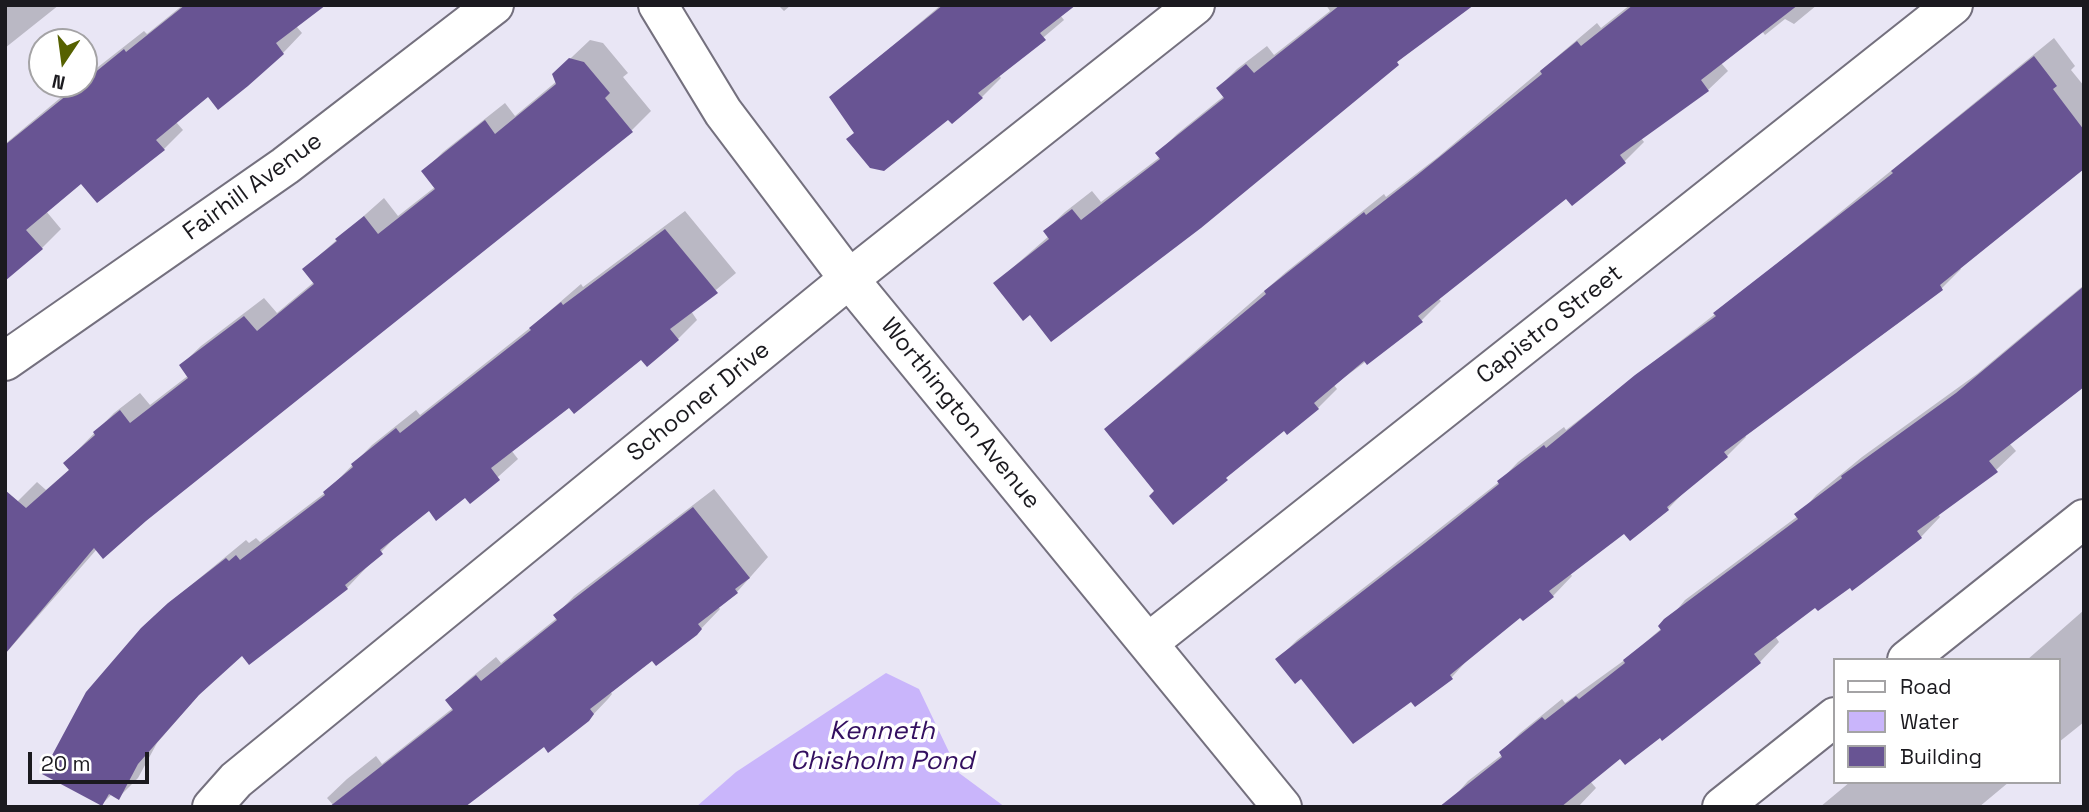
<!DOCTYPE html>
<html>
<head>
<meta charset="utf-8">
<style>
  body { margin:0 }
  #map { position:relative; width:2089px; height:812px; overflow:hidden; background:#e9e6f5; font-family:"Space Grotesk",sans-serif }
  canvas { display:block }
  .frame { position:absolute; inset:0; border:7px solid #1b1a1f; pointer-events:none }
  .legend { position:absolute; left:1833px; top:658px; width:228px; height:126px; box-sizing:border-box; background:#fff; border:2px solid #a4a3a5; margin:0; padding:9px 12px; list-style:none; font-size:21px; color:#1b1a1f }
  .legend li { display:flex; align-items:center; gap:14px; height:35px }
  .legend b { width:35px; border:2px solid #a4a3a5 }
  .north { position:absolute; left:28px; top:28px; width:70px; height:70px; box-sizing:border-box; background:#fff; border:2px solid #a4a3a5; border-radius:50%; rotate:193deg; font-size:19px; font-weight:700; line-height:28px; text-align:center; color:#1b1a1f }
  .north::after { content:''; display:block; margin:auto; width:24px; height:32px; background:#566100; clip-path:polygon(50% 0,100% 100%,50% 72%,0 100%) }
  .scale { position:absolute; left:28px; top:752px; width:121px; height:32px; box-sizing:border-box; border:4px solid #1b1a1f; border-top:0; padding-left:9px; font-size:21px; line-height:24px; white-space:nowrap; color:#1b1a1f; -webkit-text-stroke:5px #fff; paint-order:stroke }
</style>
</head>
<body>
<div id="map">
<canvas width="2089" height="812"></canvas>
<div class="frame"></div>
<ul class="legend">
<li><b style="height:9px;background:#fff"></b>Road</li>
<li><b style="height:19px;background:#c9b5fb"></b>Water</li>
<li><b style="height:19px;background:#685493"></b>Building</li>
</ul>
<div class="north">N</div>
<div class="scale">20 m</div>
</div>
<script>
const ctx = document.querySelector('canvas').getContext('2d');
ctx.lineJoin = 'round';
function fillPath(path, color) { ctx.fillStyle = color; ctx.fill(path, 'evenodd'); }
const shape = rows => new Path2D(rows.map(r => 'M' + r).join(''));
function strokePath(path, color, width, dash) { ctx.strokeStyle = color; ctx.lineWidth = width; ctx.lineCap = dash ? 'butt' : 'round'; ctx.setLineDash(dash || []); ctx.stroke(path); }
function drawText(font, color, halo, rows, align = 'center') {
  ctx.font = font + ' "Space Grotesk",sans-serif'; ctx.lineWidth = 7; ctx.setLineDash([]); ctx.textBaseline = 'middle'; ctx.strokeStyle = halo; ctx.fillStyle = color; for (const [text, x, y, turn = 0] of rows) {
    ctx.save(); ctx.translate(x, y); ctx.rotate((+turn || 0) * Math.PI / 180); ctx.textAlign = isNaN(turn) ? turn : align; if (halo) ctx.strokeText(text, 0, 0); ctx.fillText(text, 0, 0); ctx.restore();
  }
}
fillPath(shape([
  [886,673,919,689,959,773,1005,807,696,807,736,772]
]), '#c9b5fb');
fillPath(shape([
  [5,5,59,5,5,48],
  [183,5,323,5,296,26,302,33,283,53,208,95,176,122,183,130,164,149,81,182,46,211,61,229,42,248,5,273,5,144,77,84,84,84,84,78,144,31,147,34],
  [778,5,791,5,784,11],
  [941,5,1072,5,1060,15,1064,20,999,75,1001,78,982,97,949,117,855,132,832,97],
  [1326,5,1471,5,1414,48,1200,227,1031,313,995,283,1049,236,1045,231,1065,212,1092,191,1101,202,1160,157,1157,154,1177,134,1224,96,1218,88,1237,69,1267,46,1274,55,1330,11],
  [1630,5,1817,5,1794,24,1785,19,1765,35,1762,31,1721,63,1728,71,1708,90,1641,138,1644,142,1625,161,1572,204,1566,197,1438,298,1441,301,1422,320,1334,385,1337,389,1318,408,1284,429,1156,491,1106,429,1286,272,1384,194,1386,197,1438,157,1597,23,1601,28],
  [2054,38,2075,66,2071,70,2084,86,2084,164,1959,267,1961,269,1942,288,1904,319,1744,434,1746,437,1727,456,1687,489,1668,509,1630,539,1624,531,1570,573,1572,576,1553,596,1523,619,1520,615,1470,657,1452,677,1411,700,1302,676,1278,659,1297,640,1499,482,1518,462,1564,427,1566,430,1719,311],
  [590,40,603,43,628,73,623,77,651,111,632,130,145,520,97,549,5,654,18,501,37,482,46,490,70,469,65,463,114,413,140,393,150,405,189,375,181,365,201,346,264,298,277,313,314,282,304,269,384,198,398,216,435,187,423,172,443,152,505,103,515,116,557,81,554,74],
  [685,211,736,273,691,311,697,320,678,339,642,358,570,406,511,450,518,459,471,501,466,495,429,509,400,532,347,588,249,662,242,653,210,682,157,743,138,778,119,797,112,794,102,804,162,609,246,540,249,543,256,538,260,542,326,492,372,445,416,410,420,415,530,328,581,284,583,287],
  [2084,285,2084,386,2009,443,2016,451,1996,470,1938,514,1940,517,1921,537,1816,605,1775,636,1779,642,1760,662,1663,738,1660,735,1620,757,1590,781,1596,788,1578,807,1445,807,1468,781,1503,754,1501,752,1520,733,1562,699,1565,703,1626,659,1662,628,1685,600,1798,516,1816,495,1862,457,1977,374],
  [714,489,768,557,737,592,718,606,720,609,696,634,652,658,610,691,612,694,608,699,588,720,334,806,327,798,347,779,376,756,382,764,453,708,447,700,467,681,496,657,501,663,557,618,555,616,574,596],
  [2084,610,2084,722,2059,742,2059,660,2027,660],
  [1850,782,2009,782,1979,807,1820,807]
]), '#0003');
fillPath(shape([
  [185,5,326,5,276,43,284,54,248,86,218,110,208,97,156,140,165,150,97,203,81,184,26,230,43,249,5,281,5,145,124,49,126,52],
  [943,5,1076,5,1040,33,1046,40,978,93,983,98,952,124,948,120,884,171,870,168,846,139,854,133,829,97],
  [1340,5,1474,5,1397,62,1399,65,1201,228,1051,342,1030,315,1023,321,993,283,1049,239,1043,231,1072,209,1081,220,1160,159,1155,153,1224,98,1216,88,1246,64,1254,73],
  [1633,5,1798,5,1701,80,1709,91,1620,155,1626,163,1572,206,1566,199,1418,316,1423,322,1367,365,1364,361,1314,403,1319,409,1287,435,1284,431,1226,478,1228,480,1173,525,1149,496,1154,491,1104,429,1266,294,1264,291,1364,212,1366,215,1416,176,1542,74,1540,71,1577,41,1581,46],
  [2034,56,2057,86,2053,89,2084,130,2084,169,1940,285,1943,290,1724,452,1728,457,1667,507,1669,510,1630,541,1624,534,1549,591,1554,597,1523,621,1520,618,1450,675,1453,679,1415,707,1411,702,1353,744,1301,679,1295,684,1275,659,1425,543,1499,484,1497,481,1544,445,1546,448,1635,375,1716,316,1713,313,1893,173,1891,171],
  [569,58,584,62,610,93,605,98,633,132,146,521,103,559,94,548,5,654,5,490,26,508,69,470,63,463,95,435,93,432,120,410,130,423,188,378,179,365,244,316,257,331,314,284,302,269,337,241,335,239,364,216,378,234,435,189,421,171,485,120,495,134,556,84,552,74],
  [665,229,718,293,670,329,679,340,647,367,641,360,574,414,569,408,491,468,500,480,470,504,465,498,436,521,429,511,380,550,383,554,345,585,348,589,249,665,242,656,199,695,138,764,119,800,109,794,102,806,42,774,86,692,141,628,168,603,226,558,229,561,236,555,240,560,325,495,323,492,353,467,351,464,396,428,400,433,531,330,529,328,561,302,563,305],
  [2084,286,2084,387,1989,461,1998,472,1917,531,1922,538,1852,591,1850,588,1818,611,1815,608,1754,654,1761,663,1662,741,1660,738,1625,765,1620,759,1561,807,1439,807,1502,757,1499,752,1542,717,1545,720,1576,696,1579,699,1625,663,1623,660,1661,630,1658,626,1664,619,1798,519,1794,514,1842,478,1841,476,1956,393],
  [693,507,750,578,735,589,738,593,698,624,702,629,697,635,656,666,652,661,590,709,594,714,589,721,548,753,544,747,465,807,329,807,453,710,445,700,476,675,481,681,557,620,553,615]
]), '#685493');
const minor = shape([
  [658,5,723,112,849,279,1282,807],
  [5,361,285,166,494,5],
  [1148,643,1953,5],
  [1907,660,2084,519],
  [212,807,236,780,849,279,1195,5],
  [1722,807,1835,717]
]);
strokePath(minor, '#74707e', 42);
strokePath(minor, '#fff', 38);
drawText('24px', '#1b1a1f', '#fff', [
  ["Fairhill Avenue",253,187,-36],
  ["Capistro Street",1550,325,-38],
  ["Schooner Drive",699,402,-39],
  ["Worthington Avenue",960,414,51]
]);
drawText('italic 26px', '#341060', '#fff', [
  ["Kenneth",882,732],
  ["Chisholm Pond",882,762]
]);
</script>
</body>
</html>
